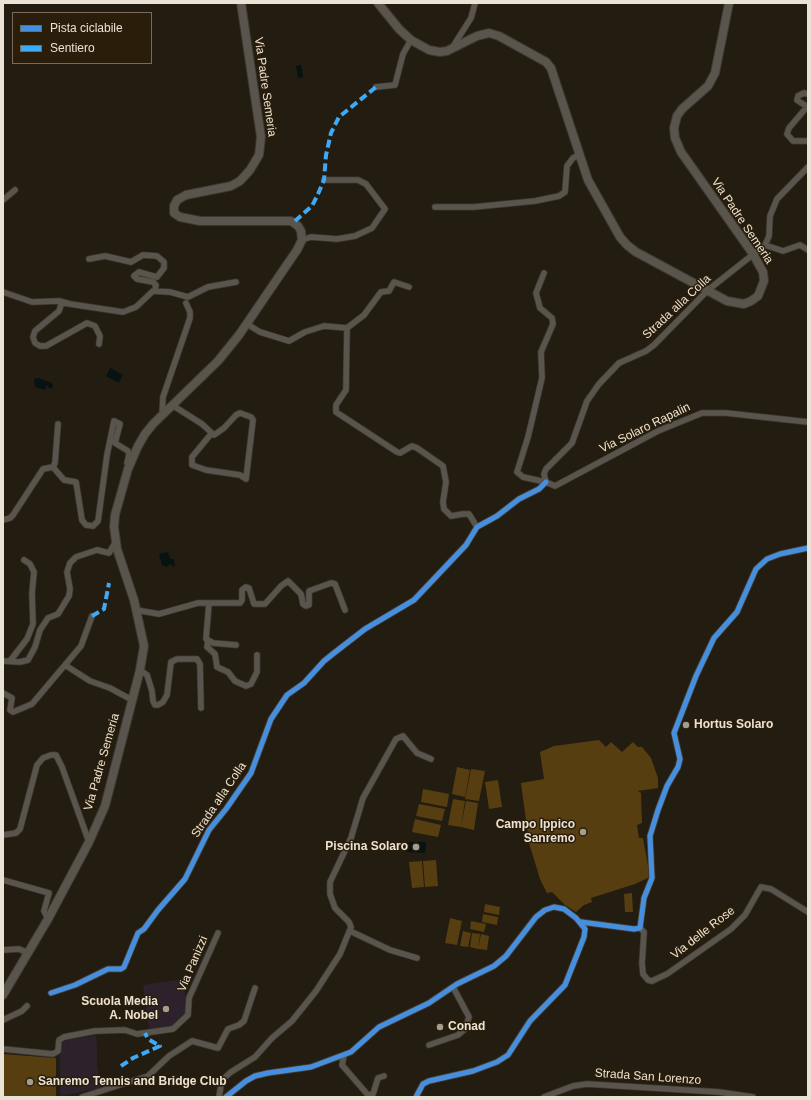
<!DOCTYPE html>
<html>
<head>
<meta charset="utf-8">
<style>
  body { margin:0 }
  #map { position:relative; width:811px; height:1100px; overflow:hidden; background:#231c11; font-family:Arial,sans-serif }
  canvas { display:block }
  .frame { position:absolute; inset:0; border:4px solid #ebe2d6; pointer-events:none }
  .legend { position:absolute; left:12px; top:12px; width:140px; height:52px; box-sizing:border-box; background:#2a1e0a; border:1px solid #776c5c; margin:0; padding:5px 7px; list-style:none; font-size:12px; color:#ebe2d6 }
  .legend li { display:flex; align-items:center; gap:8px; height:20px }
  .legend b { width:20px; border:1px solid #776c5c }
</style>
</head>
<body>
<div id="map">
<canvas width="811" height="1100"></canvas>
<div class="frame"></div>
<ul class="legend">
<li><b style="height:5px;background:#468fdf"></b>Pista ciclabile</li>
<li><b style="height:5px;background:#3fa9f5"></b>Sentiero</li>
</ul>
</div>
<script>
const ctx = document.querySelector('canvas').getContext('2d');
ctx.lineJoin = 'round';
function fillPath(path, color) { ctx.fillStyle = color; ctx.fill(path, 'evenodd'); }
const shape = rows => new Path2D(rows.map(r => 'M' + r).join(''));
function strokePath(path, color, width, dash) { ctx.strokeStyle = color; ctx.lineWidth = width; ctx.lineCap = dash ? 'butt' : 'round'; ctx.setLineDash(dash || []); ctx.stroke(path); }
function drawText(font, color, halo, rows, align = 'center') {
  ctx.font = font + ' Arial,sans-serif'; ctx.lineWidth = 3; ctx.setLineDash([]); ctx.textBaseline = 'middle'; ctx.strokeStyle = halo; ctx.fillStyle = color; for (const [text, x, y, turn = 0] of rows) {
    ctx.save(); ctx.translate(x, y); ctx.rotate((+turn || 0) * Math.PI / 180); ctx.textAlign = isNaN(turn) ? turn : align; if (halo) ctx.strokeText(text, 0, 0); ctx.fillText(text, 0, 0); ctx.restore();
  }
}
fillPath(shape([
  [184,979,186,1014,172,1026,149,1029,143,985],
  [96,1035,97,1047,97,1065,101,1088,62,1096,60,1093,60,1054,63,1041]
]), '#2d222c');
fillPath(shape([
  [599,740,606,747,611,742,622,752,633,742,638,747,642,747,651,758,658,778,658,788,638,791,641,793,642,823,637,825,639,838,643,838,650,877,635,884,591,898,592,902,584,905,576,912,565,905,552,892,547,893,540,879,529,843,521,783,544,779,540,752,554,746],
  [457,767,470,770,465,797,452,794],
  [471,769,485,771,479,801,465,799],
  [498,780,502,807,489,809,485,782],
  [423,789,449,794,447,807,421,802],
  [453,799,465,801,461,827,448,825],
  [466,801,478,803,474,830,461,827],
  [419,804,445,809,442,821,416,816],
  [415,819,441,825,438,837,412,832],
  [436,860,438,886,425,887,423,861],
  [422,861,424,887,412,888,409,862],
  [632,893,633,912,625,912,624,894],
  [485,904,500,907,499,915,484,912],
  [483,914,498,917,497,925,482,922],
  [450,918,462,921,457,945,445,943],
  [471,921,486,924,484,932,470,929],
  [463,931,471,933,468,947,460,946],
  [472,933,480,934,478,949,470,947],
  [481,934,489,936,487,950,478,949],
  [3,1054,56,1058,56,1097,3,1097]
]), '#573e11');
fillPath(shape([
  [301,65,303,77,298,78,296,66],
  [110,368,123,375,119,383,106,376],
  [39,378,52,383,53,388,49,388,47,385,45,390,35,387,34,379],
  [168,552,170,559,174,559,175,565,174,567,170,564,166,567,162,565,159,554],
  [407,842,426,842,425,853,407,852]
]), '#061312');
const street = shape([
  [452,48,471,18,475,3],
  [376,87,395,85,403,54,411,40],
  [808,94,804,93,798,96,797,100,806,106,806,108,789,128,787,134,793,141,808,141],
  [3,200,15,190],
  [435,207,474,207,535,201,559,196,565,192,567,166,573,158,579,155],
  [302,240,311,237,337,239,355,236,372,228,385,209,366,184,358,180,324,180],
  [765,245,783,251,800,245,808,250],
  [89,259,105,256,131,262,143,255,157,256,164,262,164,268,157,277,139,272,134,276,137,279,153,282,156,285,155,290],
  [3,292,32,302,59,301,70,304,123,312,136,307,153,291,170,292,188,297,208,287,236,282],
  [62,302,59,311,35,331,33,337,35,343,40,346,46,346,87,323,95,326,100,336,99,344],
  [247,324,260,332,289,341,305,332,324,326,347,328,364,315,381,292,389,291,394,282,409,287],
  [347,328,346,390,336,405,336,412,397,452,400,453,412,446,417,448,443,466,446,482,443,502,444,509,451,516,463,514,469,514,477,527],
  [172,405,202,424,214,435,224,428,236,415,240,413,251,417,253,420,246,479,240,475,206,470,192,465,192,457,211,434],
  [162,416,163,397,190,318,190,312,186,303],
  [53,467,64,480,76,482,82,520,86,525,93,526,98,521,107,455,114,421,120,424,115,443,128,451,129,455,127,463],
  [544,480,541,481,523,477,517,472,528,437,542,378,541,352,553,324,552,318,540,308,536,293,544,273],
  [546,482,544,474,546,469,572,443,587,401,599,384,619,363,646,351,654,345,708,290,765,245,769,236,770,216,777,199,808,167],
  [546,482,555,486,658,431,702,413,726,413,808,422],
  [3,520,10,518,13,515,43,469,53,467,55,463,58,424],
  [209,603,206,639,213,643,236,645],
  [136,610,159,614,198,603,240,603,242,600,242,590,246,587,249,588,254,604,265,604,281,586,288,581,301,594,303,604,306,606,309,605,309,591,331,583,335,584,345,610],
  [208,641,207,647,215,654,217,667,228,672,235,681,246,686,251,684,257,672,257,655],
  [3,661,20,662,28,660,35,647,40,630,48,618,58,614,69,596,70,589,67,572,70,563,76,557,97,550,109,553,115,543],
  [10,661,27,639,33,624,32,593,34,572,30,564,24,560],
  [65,665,90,681,110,688,132,700],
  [140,670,147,675,152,691,153,701,155,705,158,705,163,702,167,695,171,662,177,659,197,659,200,664,201,708],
  [3,693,12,698,10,710,13,712,32,704,81,646,92,616],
  [3,835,16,833,20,829,37,765,43,758,51,755,56,755,62,767,89,842],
  [3,880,49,893,44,911,48,919],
  [581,922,634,929,640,928,644,898,652,878,650,836,658,810,667,786,678,767,680,759,674,733,696,676,714,638,737,612,756,569,767,559,780,554,808,548],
  [640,928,644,932,642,963,643,974,648,980,652,981,667,974,731,929,745,915,761,887,771,889,808,912],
  [350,931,390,950,417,958],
  [3,950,19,949,28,953],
  [51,993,75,985,108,969,121,969,124,967,138,933,144,929,158,910,185,879,209,830,226,809,251,773,271,719,287,695,304,683,324,661,334,653,365,629,414,600,466,545,477,527,497,516,519,499,539,489,546,482],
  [3,1020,22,1011,27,1006],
  [429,1045,458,1035,465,1029,469,1017,453,987],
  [3,1049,53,1054,58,1051,59,1040,64,1037,95,1031,125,1030,137,1034,173,1029,188,1015,189,998,218,933],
  [344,1056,342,1065,368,1095,373,1094,378,1078,384,1076],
  [82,1097,148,1076,169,1056,192,1041,218,1048,228,1029,239,1025,244,1021,255,988],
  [219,1097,222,1080,231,1072,255,1057,272,1038,292,1021,316,991,340,954,351,927,349,922,335,908,330,894,330,882,351,838,363,798,396,739,403,736,417,753,431,759],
  [226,1097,246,1081,255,1076,268,1073,311,1067,351,1052,379,1027,429,1003,457,984,494,966,506,956,536,917,545,910,554,907,564,909,576,918,585,929,584,937,565,985,530,1021,508,1055,497,1062,473,1071,429,1081,423,1084,416,1097],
  [544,1097,573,1086,587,1084,719,1092,753,1097]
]);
const secondary = shape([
  [378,3,399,29,411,40,429,50,440,52,447,51,477,36,489,33,499,36,546,62,551,68,588,180,620,237,627,245,636,252,727,301,744,304,751,301,758,296,764,281,763,272,753,254,681,152,675,138,674,128,677,116,682,109,708,86,715,73,729,3],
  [3,995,48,919,89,842,105,806,140,670,144,646,134,600,117,549,114,527,115,515,128,469,138,446,145,434,153,424,218,361,239,335,297,250,302,240,301,231,298,226,291,221,200,221,180,217,174,213,174,206,177,200,186,195,231,186,240,181,250,170,259,155,261,137,241,3]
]);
strokePath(street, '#3d3730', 7);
strokePath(secondary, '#3d3730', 10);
strokePath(street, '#59544c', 5.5);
strokePath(secondary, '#59544c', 8);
strokePath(shape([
  [295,221,312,206,318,194,324,180,326,155,331,133,339,117,376,87],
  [92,616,104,609,109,583],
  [121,1066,133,1058,160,1046,148,1039,145,1033]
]), '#3fa9f5', 4, [8, 4]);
strokePath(shape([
  [581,922,634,929,640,928,644,898,652,878,650,836,658,810,667,786,678,767,680,759,674,733,696,676,714,638,737,612,756,569,767,559,780,554,808,548],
  [51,993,75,985,108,969,121,969,124,967,138,933,144,929,158,910,185,879,209,830,226,809,251,773,271,719,287,695,304,683,324,661,334,653,365,629,414,600,466,545,477,527,497,516,519,499,539,489,546,482],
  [226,1097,246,1081,255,1076,268,1073,311,1067,351,1052,379,1027,429,1003,457,984,494,966,506,956,536,917,545,910,554,907,564,909,576,918,585,929,584,937,565,985,530,1021,508,1055,497,1062,473,1071,429,1081,423,1084,416,1097]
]), '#468fdf', 5);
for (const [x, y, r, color] of [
  [686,725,4,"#a59d91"],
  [583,832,4,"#a59d91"],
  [416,847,4,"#a59d91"],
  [166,1009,4,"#a59d91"],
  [440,1027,4,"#a59d91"],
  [30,1082,4,"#a59d91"]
]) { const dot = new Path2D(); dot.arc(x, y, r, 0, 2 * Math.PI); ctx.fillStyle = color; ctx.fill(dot); strokePath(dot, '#2a1e0a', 1.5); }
drawText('12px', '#ebe2d6', '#2a1e0a', [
  ["Via Padre Semeria",265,87,82],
  ["Via Padre Semeria",742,221,56],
  ["Strada alla Colla",677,307,-43],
  ["Via Solaro Rapalin",645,428,-26],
  ["Via Padre Semeria",102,762,-74],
  ["Strada alla Colla",219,800,-56],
  ["Via delle Rose",703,933,-38],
  ["Via Panizzi",193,964,-67],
  ["Strada San Lorenzo",648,1077,4]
]);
drawText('bold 12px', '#ebe2d6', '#2a1e0a', [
  ["Hortus Solaro",694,725],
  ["Campo Ippico",575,825,"right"],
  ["Sanremo",575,839,"right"],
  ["Piscina Solaro",408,847,"right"],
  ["Scuola Media",158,1002,"right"],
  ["A. Nobel",158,1016,"right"],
  ["Conad",448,1027],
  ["Sanremo Tennis and Bridge Club",38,1082]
], 'left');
</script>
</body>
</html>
